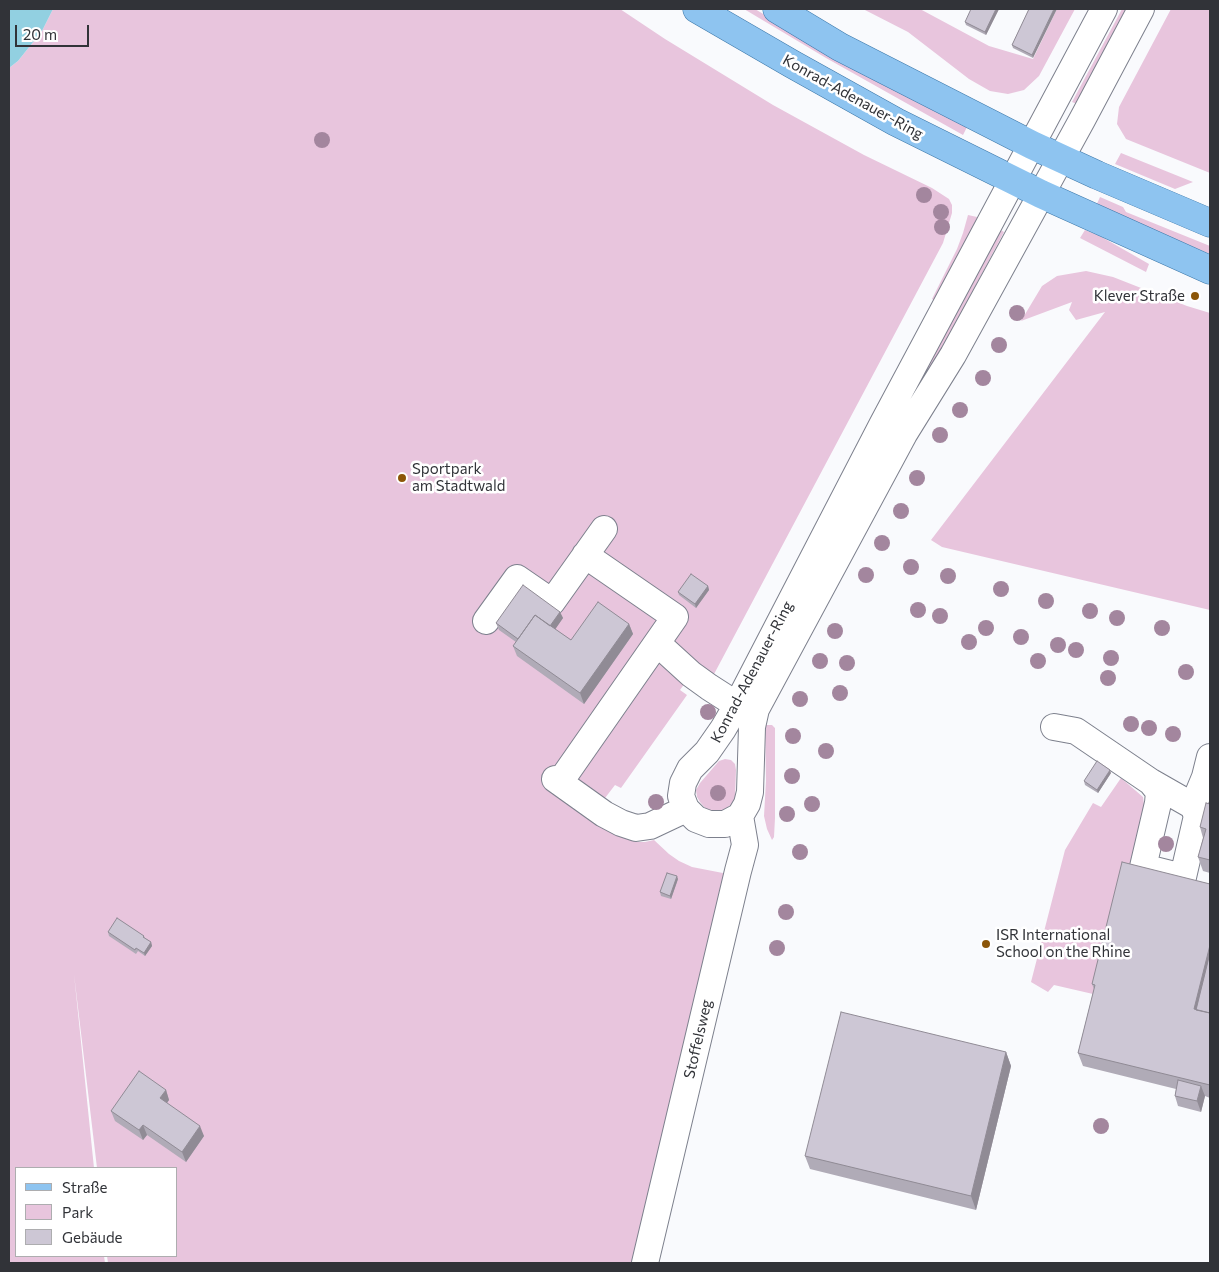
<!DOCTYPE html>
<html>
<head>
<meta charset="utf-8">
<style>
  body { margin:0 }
  #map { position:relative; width:1219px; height:1272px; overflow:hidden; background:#f9fafd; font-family:Commissioner,sans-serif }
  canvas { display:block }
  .frame { position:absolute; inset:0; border:10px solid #313338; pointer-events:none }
  .legend { position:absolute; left:15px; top:1167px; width:162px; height:90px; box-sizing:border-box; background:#fff; border:1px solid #adadaf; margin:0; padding:6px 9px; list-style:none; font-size:15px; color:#313338 }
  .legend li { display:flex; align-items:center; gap:10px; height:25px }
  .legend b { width:25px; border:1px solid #adadaf }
  .scale { position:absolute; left:15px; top:25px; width:74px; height:22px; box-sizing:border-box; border:2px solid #313338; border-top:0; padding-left:6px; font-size:15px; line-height:18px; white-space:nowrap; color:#313338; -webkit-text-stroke:4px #fff; paint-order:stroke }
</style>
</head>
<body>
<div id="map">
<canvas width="1219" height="1272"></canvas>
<div class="frame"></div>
<ul class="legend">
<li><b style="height:6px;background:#8ec4f0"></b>Straße</li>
<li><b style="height:14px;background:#e8c5dd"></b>Park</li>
<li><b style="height:14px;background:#cdc7d5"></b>Gebäude</li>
</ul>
<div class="scale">20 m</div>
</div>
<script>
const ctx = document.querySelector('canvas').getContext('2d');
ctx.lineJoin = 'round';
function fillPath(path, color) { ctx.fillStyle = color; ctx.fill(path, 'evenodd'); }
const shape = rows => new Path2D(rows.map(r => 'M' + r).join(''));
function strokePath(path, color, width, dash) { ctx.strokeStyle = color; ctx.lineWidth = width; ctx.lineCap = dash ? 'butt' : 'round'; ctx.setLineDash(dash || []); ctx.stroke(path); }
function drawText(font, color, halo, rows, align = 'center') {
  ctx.font = font + ' Commissioner,sans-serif'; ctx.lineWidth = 5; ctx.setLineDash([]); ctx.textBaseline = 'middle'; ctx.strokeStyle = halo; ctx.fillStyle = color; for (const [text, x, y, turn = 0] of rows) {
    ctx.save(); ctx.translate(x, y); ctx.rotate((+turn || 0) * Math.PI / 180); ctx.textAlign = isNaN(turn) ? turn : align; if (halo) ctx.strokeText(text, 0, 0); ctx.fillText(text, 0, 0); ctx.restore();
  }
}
fillPath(shape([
  [53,9,620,9,665,39,773,105,864,155,932,188,949,199,952,205,952,213,943,243,713,676,697,666,680,690,687,695,621,788,615,785,592,815,627,838,637,842,645,842,654,840,669,854,679,861,692,867,728,874,639,1263,108,1263,107,1256,176,1256,176,1168,97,1168,74,974,94,1168,16,1168,16,1256,104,1256,105,1263,9,1263,9,68,18,61,42,31],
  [744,9,755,9,829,54,968,125,963,135,826,58],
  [863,9,920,9,989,46,1033,59,1057,9,1075,9,1039,76,1024,90,1008,94,990,91,969,79,908,32],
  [1122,9,1129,9,1080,105,1072,102],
  [1171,9,1210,9,1210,173,1126,139,1117,124,1119,107],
  [1121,153,1193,182,1175,189,1115,164],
  [1100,197,1123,207,1126,212,1210,246,1210,254,1096,206],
  [968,215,977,217,975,234,940,304,932,299,957,249,963,233],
  [997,228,1004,232,921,388,908,404],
  [1085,230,1100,236,1149,264,1146,272,1080,238],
  [1086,271,1113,277,1187,306,1210,313,1210,610,942,547,931,540,1105,312,1076,320,1069,310,1072,302,1021,321,1042,286,1057,276],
  [765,725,772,725,775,728,775,818,774,837,772,840,767,829,764,816,766,781],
  [725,759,731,760,735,764,736,770,735,797,732,804,724,810,715,811,706,809,700,802,697,797,696,790,700,783,719,761],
  [1121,778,1143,797,1146,819,1093,994,1054,985,1048,992,1031,982,1065,850,1093,803,1101,807]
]), '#e8c5dd');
fillPath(shape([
  [9,9,53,9,42,31,18,61,9,68]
]), '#92d0e1');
const minor = shape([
  [1104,9,883,423,737,705,723,729,707,752,690,769,683,783,681,796,686,809,696,819,709,824,725,824,740,816,747,804,750,792,752,727,756,709,904,434,953,355,1082,120,1141,9],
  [486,621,517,578,552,602,604,529],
  [657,643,691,674,709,687,737,705,753,708],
  [1054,727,1076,731,1151,782,1159,792,1158,803,1143,867,1183,877,1197,816,1193,806,1151,782],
  [555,779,604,814,621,823,636,828,650,826,686,809],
  [560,782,675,617,585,555],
  [1193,806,1205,777,1210,757],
  [645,1263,738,871,745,845,740,816]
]);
const major = shape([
  [697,9,792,64,896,122,1041,194,1210,270],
  [777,9,840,47,1032,145,1097,175,1210,223]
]);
strokePath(minor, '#7d808d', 28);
strokePath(major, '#3d78a9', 29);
strokePath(minor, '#fff', 26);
strokePath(major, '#8ec4f0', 28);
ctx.fillStyle = '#a3869e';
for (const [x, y] of [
  [322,140],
  [924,195],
  [941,212],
  [942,227],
  [1017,313],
  [999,345],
  [983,378],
  [960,410],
  [940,435],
  [917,478],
  [901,511],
  [882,543],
  [911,567],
  [866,575],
  [948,576],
  [1001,589],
  [1046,601],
  [918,610],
  [1090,611],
  [940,616],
  [1117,618],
  [986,628],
  [1162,628],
  [835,631],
  [1021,637],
  [969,642],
  [1058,645],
  [1076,650],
  [1111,658],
  [820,661],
  [1038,661],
  [847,663],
  [1186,672],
  [1108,678],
  [840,693],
  [800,699],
  [708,712],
  [1131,724],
  [1149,728],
  [1173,734],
  [793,736],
  [826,751],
  [792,776],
  [718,793],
  [656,802],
  [812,804],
  [787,814],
  [1166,844],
  [800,852],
  [786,912],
  [777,948],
  [1101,1126]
]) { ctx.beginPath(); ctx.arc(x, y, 8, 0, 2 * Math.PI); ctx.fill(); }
fillPath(shape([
  [999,9,986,35,966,25,965,22],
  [1029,9,1033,58,1013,48,1012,45],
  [708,586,709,590,696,608,679,595,678,592],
  [560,612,563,618,555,629,571,640,629,624,633,634,584,704,517,656,513,646,516,642,499,630,496,623],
  [1111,773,1098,793,1085,785,1084,781],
  [1210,804,1210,873,1203,871,1198,857,1203,838,1200,827],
  [678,879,671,899,661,896,660,892],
  [1210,884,1210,1098,1205,1096,1201,1112,1178,1106,1175,1096,1176,1089,1083,1066,1078,1053,1094,989,1092,984],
  [108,932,144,936,145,938,151,942,152,946,145,956,138,951,136,954,109,936],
  [1006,1052,1011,1066,976,1210,810,1169,805,1156],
  [166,1090,169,1100,167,1103,204,1136,186,1162,147,1135,143,1140,115,1121,111,1111]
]), '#b0abb7');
fillPath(shape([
  [996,9,999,9,986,35,985,32],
  [1054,9,1057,9,1033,58,1032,55],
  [708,586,709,590,696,608,695,604],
  [560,612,563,618,552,634,549,627],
  [629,624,633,634,584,704,580,693],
  [1110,770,1111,773,1098,793,1097,790],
  [677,876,678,879,671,899,670,896],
  [151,942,152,946,145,956,144,953],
  [1210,945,1210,978,1201,1014,1194,1009],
  [1006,1052,1011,1066,976,1210,971,1196],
  [1201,1086,1205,1096,1201,1112,1197,1101],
  [166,1090,169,1100,163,1108,160,1098],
  [143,1125,147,1135,143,1140,139,1130],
  [200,1126,204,1136,186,1162,182,1152]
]), '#908b95');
const building = shape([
  [971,9,996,9,985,32,965,22,971,9],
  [1029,9,1054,9,1032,55,1012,45,1029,9],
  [691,574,708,586,695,604,678,592,691,574],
  [523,585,560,612,550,626,535,615,518,639,496,623,523,585],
  [598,602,629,624,580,693,513,646,535,615,571,640,598,602],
  [1097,761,1110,770,1097,790,1084,781,1097,761],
  [1206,803,1210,804,1210,860,1198,857,1206,829,1200,827,1206,803],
  [1122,862,1210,884,1210,945,1194,1009,1210,1013,1210,1085,1078,1053,1095,985,1092,984,1122,862],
  [667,873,677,876,670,896,660,892,667,873],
  [117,918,144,936,143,937,151,942,144,953,136,948,135,950,108,932,117,918],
  [1210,953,1210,1013,1196,1010,1210,953],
  [841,1012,1006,1052,971,1196,805,1156,841,1012],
  [139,1071,166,1090,160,1098,200,1126,182,1152,143,1125,139,1130,111,1111,139,1071],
  [1178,1080,1201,1086,1197,1101,1175,1096,1178,1080]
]);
fillPath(building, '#cdc7d5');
strokePath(building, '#908b95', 1);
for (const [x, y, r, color] of [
  [1195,296,5,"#8c5608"],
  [402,478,5,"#8c5608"],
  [986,944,5,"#8c5608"]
]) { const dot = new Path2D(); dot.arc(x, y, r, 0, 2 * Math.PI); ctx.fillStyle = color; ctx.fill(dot); strokePath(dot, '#fff', 2); }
drawText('15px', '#313338', '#fff', [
  ["Konrad-Adenauer-Ring",853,97,29],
  ["Konrad-Adenauer-Ring",752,672,-62],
  ["Stoffelsweg",698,1039,-77]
]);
drawText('15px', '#313338', '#fff', [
  ["Klever Straße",1185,296,"right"],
  ["Sportpark",412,469],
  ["am Stadtwald",412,486],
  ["ISR International",996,935],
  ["School on the Rhine",996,952]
], 'left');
</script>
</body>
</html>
